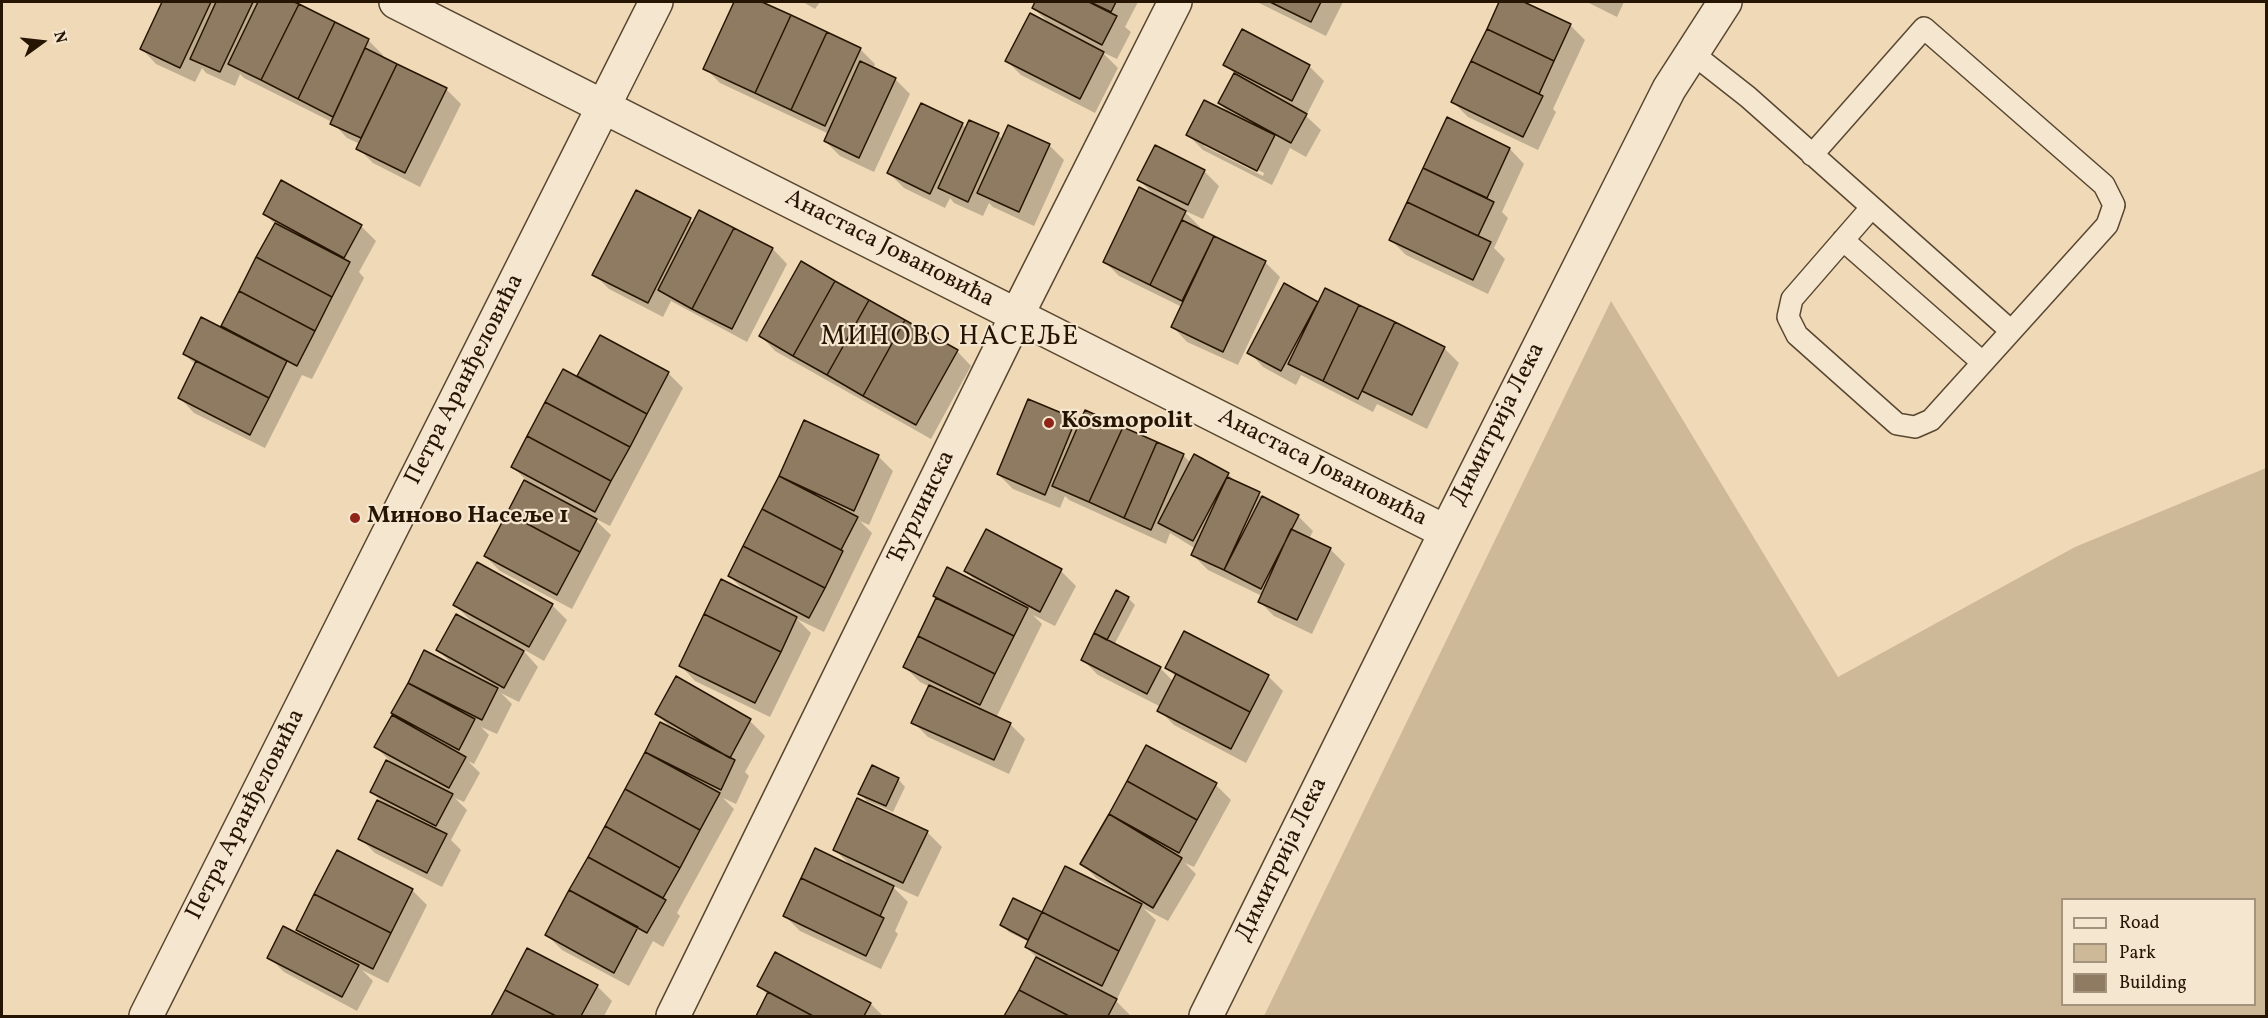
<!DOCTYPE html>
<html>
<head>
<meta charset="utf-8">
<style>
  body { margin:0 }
  #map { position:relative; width:2268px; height:1018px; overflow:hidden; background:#efd9b7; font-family:Vollkorn,serif }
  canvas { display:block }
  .frame { position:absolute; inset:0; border:3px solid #271503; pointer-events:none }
  .legend { position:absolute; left:2061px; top:898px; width:195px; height:108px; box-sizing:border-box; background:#f5e6d0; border:2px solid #a3927e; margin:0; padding:8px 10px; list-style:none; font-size:18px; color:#271503 }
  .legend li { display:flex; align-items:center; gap:12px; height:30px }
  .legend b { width:30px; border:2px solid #a3927e }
  .north { position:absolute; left:12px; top:12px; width:60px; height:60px; -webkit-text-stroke:4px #f5e6d0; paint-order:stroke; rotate:75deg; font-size:16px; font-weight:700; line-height:24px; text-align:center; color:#271503 }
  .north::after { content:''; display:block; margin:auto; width:21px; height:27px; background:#271503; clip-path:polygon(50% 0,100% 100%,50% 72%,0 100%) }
</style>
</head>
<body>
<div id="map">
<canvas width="2268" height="1018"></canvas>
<div class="frame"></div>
<ul class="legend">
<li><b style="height:8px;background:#f5e6d0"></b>Road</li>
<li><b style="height:16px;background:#cdb898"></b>Park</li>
<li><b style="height:16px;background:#8f7b61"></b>Building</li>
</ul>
<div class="north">N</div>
</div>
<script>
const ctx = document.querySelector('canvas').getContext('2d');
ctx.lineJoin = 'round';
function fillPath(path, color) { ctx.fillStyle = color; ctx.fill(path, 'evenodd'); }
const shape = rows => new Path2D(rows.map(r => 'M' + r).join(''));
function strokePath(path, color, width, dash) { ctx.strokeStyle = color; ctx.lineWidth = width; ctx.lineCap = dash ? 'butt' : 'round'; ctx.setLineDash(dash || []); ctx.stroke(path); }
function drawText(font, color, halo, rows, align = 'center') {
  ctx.font = font + ' Vollkorn,serif'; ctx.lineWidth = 4.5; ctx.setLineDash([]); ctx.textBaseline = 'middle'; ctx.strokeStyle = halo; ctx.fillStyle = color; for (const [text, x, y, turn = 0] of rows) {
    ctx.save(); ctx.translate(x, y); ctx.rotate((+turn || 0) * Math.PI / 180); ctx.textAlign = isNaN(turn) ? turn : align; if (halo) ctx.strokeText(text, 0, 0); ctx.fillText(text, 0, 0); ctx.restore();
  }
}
fillPath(shape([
  [1611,301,1838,677,2075,547,2266,468,2266,1016,1264,1016],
  [2062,900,2254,900,2254,1004,2062,1004]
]), '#cdb898');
fillPath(shape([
  [164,2,291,2,368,40,383,55,382,58,446,89,461,104,420,187,373,163,358,148,360,144,347,138,332,122,244,78,240,74,235,86,206,73,202,68,195,82,156,64,142,49],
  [736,2,758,2,860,49,875,64,873,69,895,79,910,94,874,172,840,156,825,141,829,134,720,83,705,68],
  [803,2,820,2,815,9],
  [1037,2,1138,2,1125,27,1131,32,1117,59,1102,52,1118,68,1095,113,1021,75,1006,60,1050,24,1033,8],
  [1257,2,1343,2,1326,36],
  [1501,2,1520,2,1570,25,1585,40,1553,109,1556,112,1538,150,1468,117,1453,102],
  [1587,2,1624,2,1617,17],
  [1243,31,1309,66,1324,81,1306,116,1321,130,1306,157,1290,148,1272,185,1203,150,1188,135,1230,114,1219,103,1235,74,1225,64],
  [1204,142,1264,173,1263,176,1204,146],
  [1448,119,1510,149,1524,164,1502,212,1508,218,1494,248,1505,259,1488,294,1406,255,1391,240],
  [962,124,967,129,998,135,1003,140,1049,145,1064,160,1034,226,993,207,989,203,983,216,954,203,950,198,945,208,904,188,889,173],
  [1204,171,1219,186,1203,219,1183,210,1200,227,1199,230,1265,262,1280,277,1238,365,1187,342,1173,327,1182,307,1119,276,1105,262,1155,196,1139,180],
  [636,192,694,223,700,212,773,249,787,264,747,342,671,301,663,317,609,289,594,274],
  [264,213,361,226,376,241,359,272,364,278,312,379,302,375,265,448,194,413,180,398,196,365,184,354,221,329,275,224],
  [1284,285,1319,304,1325,290,1444,348,1459,363,1427,429,1377,404,1373,412,1301,375,1296,385,1263,367,1249,352],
  [761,336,957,351,971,366,931,439,775,351],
  [600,337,668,373,683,388,610,526,592,517,611,535,572,609,500,571,485,556,531,485,513,467,578,378],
  [1075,421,1080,426,1183,455,1191,463,1228,474,1237,483,1298,516,1313,531,1309,539,1330,549,1345,564,1312,634,1274,616,1259,601,1262,596,1208,570,1193,555,1196,549,1170,533,1166,544,1069,500,1065,496,1060,508,1013,489,998,474],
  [878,456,893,471,869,525,860,521,872,533,824,632,797,619,811,633,770,717,695,681,681,666,747,593,729,576,780,476],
  [965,571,1061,571,1076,586,1055,626,1033,615,1042,624,996,718,1010,724,1025,739,1009,774,928,737,913,722,930,687,920,682,905,667,938,599,935,596,979,584],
  [1128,598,1135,605,1114,645,1160,668,1174,682,1176,677,1167,668,1268,676,1283,691,1246,763,1174,725,1159,710,1161,707,1098,675,1083,660],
  [455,605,552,605,567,620,544,661,521,648,538,667,519,702,501,693,512,704,497,734,481,727,489,735,474,764,468,761,480,773,464,802,455,798,467,810,451,840,461,850,442,887,375,853,360,838,384,804,372,792,394,765,376,747,400,721,393,713,425,652,453,665,438,650,474,624],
  [677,678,750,721,765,736,745,772,749,776,736,804,723,798,734,809,677,913,680,916,663,947,653,941,629,986,562,950,547,935,661,724,672,729,656,714],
  [1147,747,1216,785,1231,800,1194,867,1185,863,1196,874,1168,921,1143,908,1156,920,1116,1001,1131,1016,1006,1016,1037,958,1026,947,1029,942,1009,932,1002,925,1014,900,1043,914,1117,893,1118,891,1096,878,1082,863],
  [898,779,905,787,893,812,867,801,860,794],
  [927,832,942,847,918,897,891,885,908,902,895,931,898,934,881,969,800,931,785,916,816,850,852,867,835,850],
  [412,890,427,905,388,983,362,970,373,981,357,1011,284,972,269,957,309,940,298,929],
  [527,950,597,986,612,1001,604,1016,493,1016],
  [776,954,871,1004,883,1016,757,1016,768,995,759,986]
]), '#0003');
const building = shape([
  [162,2,211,2,180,68,140,49,162,2],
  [216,2,253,2,220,72,190,59,216,2],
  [258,2,294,2,299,4,261,80,228,64,258,2],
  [734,2,762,2,791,15,755,93,703,69,734,2],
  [1035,2,1089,2,1117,16,1102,45,1032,8,1035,2],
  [1090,2,1116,2,1111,12,1090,2],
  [1270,2,1321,2,1311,22,1270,2],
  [1499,2,1524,2,1571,24,1554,61,1487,29,1499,2],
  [299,4,335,22,298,99,261,80,299,4],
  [1030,13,1104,52,1080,99,1005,61,1030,13],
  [791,15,827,32,791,110,755,93,791,15],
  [335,22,369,39,333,117,298,99,335,22],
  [1242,29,1310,65,1292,101,1223,65,1242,29],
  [1487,29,1554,61,1539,94,1471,61,1487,29],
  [827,32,861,48,825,126,791,110,827,32],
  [365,48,397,64,361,138,330,124,365,48],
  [860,61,896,78,859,158,824,141,860,61],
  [1471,61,1543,96,1523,137,1451,102,1471,61],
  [397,64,447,88,405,173,356,149,397,64],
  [1234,73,1307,114,1291,143,1218,103,1234,73],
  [1204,100,1275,135,1257,171,1186,135,1204,100],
  [921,103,963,123,930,194,887,173,921,103],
  [1447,117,1510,148,1487,198,1423,168,1447,117],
  [969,120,999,133,968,202,938,188,969,120],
  [1008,125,1050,144,1019,212,977,193,1008,125],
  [1155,145,1205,170,1188,205,1137,180,1155,145],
  [1423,168,1494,202,1478,236,1407,202,1423,168],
  [281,180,362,225,344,258,263,214,281,180],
  [1139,187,1186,211,1150,285,1103,262,1139,187],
  [636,190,691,218,648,303,592,275,636,190],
  [1407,202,1491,242,1473,280,1389,240,1407,202],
  [699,210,734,228,692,309,658,290,699,210],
  [1182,220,1214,236,1182,301,1150,285,1182,220],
  [275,223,350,262,332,297,256,257,275,223],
  [734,228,773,248,732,329,692,309,734,228],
  [1214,236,1266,261,1223,352,1171,327,1214,236],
  [256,257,332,297,315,331,239,291,256,257],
  [801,261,835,281,793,356,759,336,801,261],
  [835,281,869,300,827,375,793,356,835,281],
  [1284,283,1318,302,1281,371,1247,353,1284,283],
  [1325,288,1359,305,1323,381,1288,364,1325,288],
  [239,291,315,331,297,366,221,326,239,291],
  [869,300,905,320,863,396,827,375,869,300],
  [1359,305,1395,322,1358,399,1323,381,1359,305],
  [201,317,287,361,269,398,183,354,201,317],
  [905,320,958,350,916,425,863,396,905,320],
  [1395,322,1445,347,1412,415,1362,391,1395,322],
  [600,335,669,372,647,414,577,376,600,335],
  [196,361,269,398,250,435,178,398,196,361],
  [563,369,647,414,630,447,545,402,563,369],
  [1028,399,1076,419,1045,495,997,474,1028,399],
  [545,402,630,447,611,481,527,436,545,402],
  [1085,410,1123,427,1089,502,1052,486,1085,410],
  [804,420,879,455,854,511,779,476,804,420],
  [1123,427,1157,442,1124,518,1089,502,1123,427],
  [527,436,611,481,595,512,511,467,527,436],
  [1157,442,1184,454,1151,530,1124,518,1157,442],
  [1194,454,1229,473,1193,541,1158,523,1194,454],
  [779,476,858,517,841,550,762,509,779,476],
  [1227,477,1260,492,1224,570,1191,555,1227,477],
  [524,480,597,519,580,552,507,513,524,480],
  [1262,496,1299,515,1261,589,1224,570,1262,496],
  [762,509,843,551,825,588,743,546,762,509],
  [507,513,580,552,557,595,484,556,507,513],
  [986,529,1062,569,1040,612,964,571,986,529],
  [1291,529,1331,548,1297,620,1258,602,1291,529],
  [743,546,825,588,809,618,728,576,743,546],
  [477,562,553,604,529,647,453,605,477,562],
  [947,567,1028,608,1014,636,933,596,947,567],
  [721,579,797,617,781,652,704,614,721,579],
  [1116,590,1129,597,1107,640,1094,633,1116,590],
  [936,598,1014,636,995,674,918,636,936,598],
  [456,614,524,651,504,688,436,650,456,614],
  [704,614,781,652,755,703,679,666,704,614],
  [1184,631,1269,675,1250,712,1165,668,1184,631],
  [1094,633,1161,667,1147,694,1081,660,1094,633],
  [918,636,995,674,980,705,903,667,918,636],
  [424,650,498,688,482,720,408,683,424,650],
  [1176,674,1250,712,1231,749,1157,711,1176,674],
  [676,676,751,719,730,758,655,714,676,676],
  [408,683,475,719,459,750,391,713,408,683],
  [929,685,1011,723,994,760,911,723,929,685],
  [392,715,466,757,449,788,374,747,392,715],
  [660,722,735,760,721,790,645,752,660,722],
  [1146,745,1217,783,1197,820,1127,781,1146,745],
  [645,752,720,793,700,830,625,789,645,752],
  [386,760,453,794,436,826,370,792,386,760],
  [872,765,899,778,886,806,858,794,872,765],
  [1127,781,1197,820,1179,853,1109,814,1127,781],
  [625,789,700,830,680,868,605,826,625,789],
  [857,798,928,831,903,883,833,850,857,798],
  [377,800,447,834,427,873,358,839,377,800],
  [1109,814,1182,858,1153,908,1080,864,1109,814],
  [605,826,680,868,663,898,588,857,605,826],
  [815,848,894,886,880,916,801,878,815,848],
  [337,850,413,889,391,933,314,894,337,850],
  [588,857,666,900,647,933,569,890,588,857],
  [1065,866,1142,904,1119,951,1042,912,1065,866],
  [801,878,884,918,866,956,783,916,801,878],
  [569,890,638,927,614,973,545,935,569,890],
  [314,894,391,933,373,969,296,930,314,894],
  [1013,898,1042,912,1028,940,1000,925,1013,898],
  [1042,912,1119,951,1102,986,1025,947,1042,912],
  [283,926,359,965,342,997,267,958,283,926],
  [527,948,598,985,581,1016,556,1016,505,990,527,948],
  [775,952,871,1003,864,1016,813,1016,757,986,775,952],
  [1036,957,1117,999,1108,1016,1069,1016,1019,990,1036,957],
  [505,990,556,1016,491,1016,505,990],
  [1019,990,1069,1016,1004,1016,1019,990],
  [768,992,813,1016,756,1016,768,992]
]);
fillPath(building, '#8f7b61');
strokePath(building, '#271503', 1.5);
const lane = shape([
  [1692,53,1748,97,2010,330],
  [1812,155,1924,28,2104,185,2114,205,2107,225,1931,420,1915,427,1897,424,1797,335,1788,317,1792,299,1871,208],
  [1843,240,1982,362]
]);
const street = shape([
  [396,2,1446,532],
  [146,1016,656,2],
  [673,1016,1017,315,1175,2],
  [1206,1016,1446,532,1669,89,1725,2]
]);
strokePath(lane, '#594630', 24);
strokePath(street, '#594630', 36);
strokePath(lane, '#f5e6d0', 21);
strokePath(street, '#f5e6d0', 33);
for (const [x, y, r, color] of [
  [1049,423,6,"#8f2418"],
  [355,518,6,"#8f2418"]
]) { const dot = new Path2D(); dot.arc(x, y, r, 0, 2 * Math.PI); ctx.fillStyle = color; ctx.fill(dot); strokePath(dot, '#f5e6d0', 2); }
drawText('24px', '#271503', '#f5e6d0', [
  ["Анастаса Јовановића",889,250,27],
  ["Петра Аранђеловића",466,380,-63],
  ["Димитрија Лека",1499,425,-63],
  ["Анастаса Јовановића",1322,469,27],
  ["Ћурлинска",923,508,-64],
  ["Петра Аранђеловића",247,815,-63],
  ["Димитрија Лека",1283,860,-64]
]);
drawText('bold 24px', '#271503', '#f5e6d0', [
  ["Kosmopolit",1061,423],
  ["Миново Насеље 1",367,518]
], 'left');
ctx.letterSpacing = '1.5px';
drawText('27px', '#271503', '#f5e6d0', [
  ["МИНОВО НАСЕЉЕ",950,339]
]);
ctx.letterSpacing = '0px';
</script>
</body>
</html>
